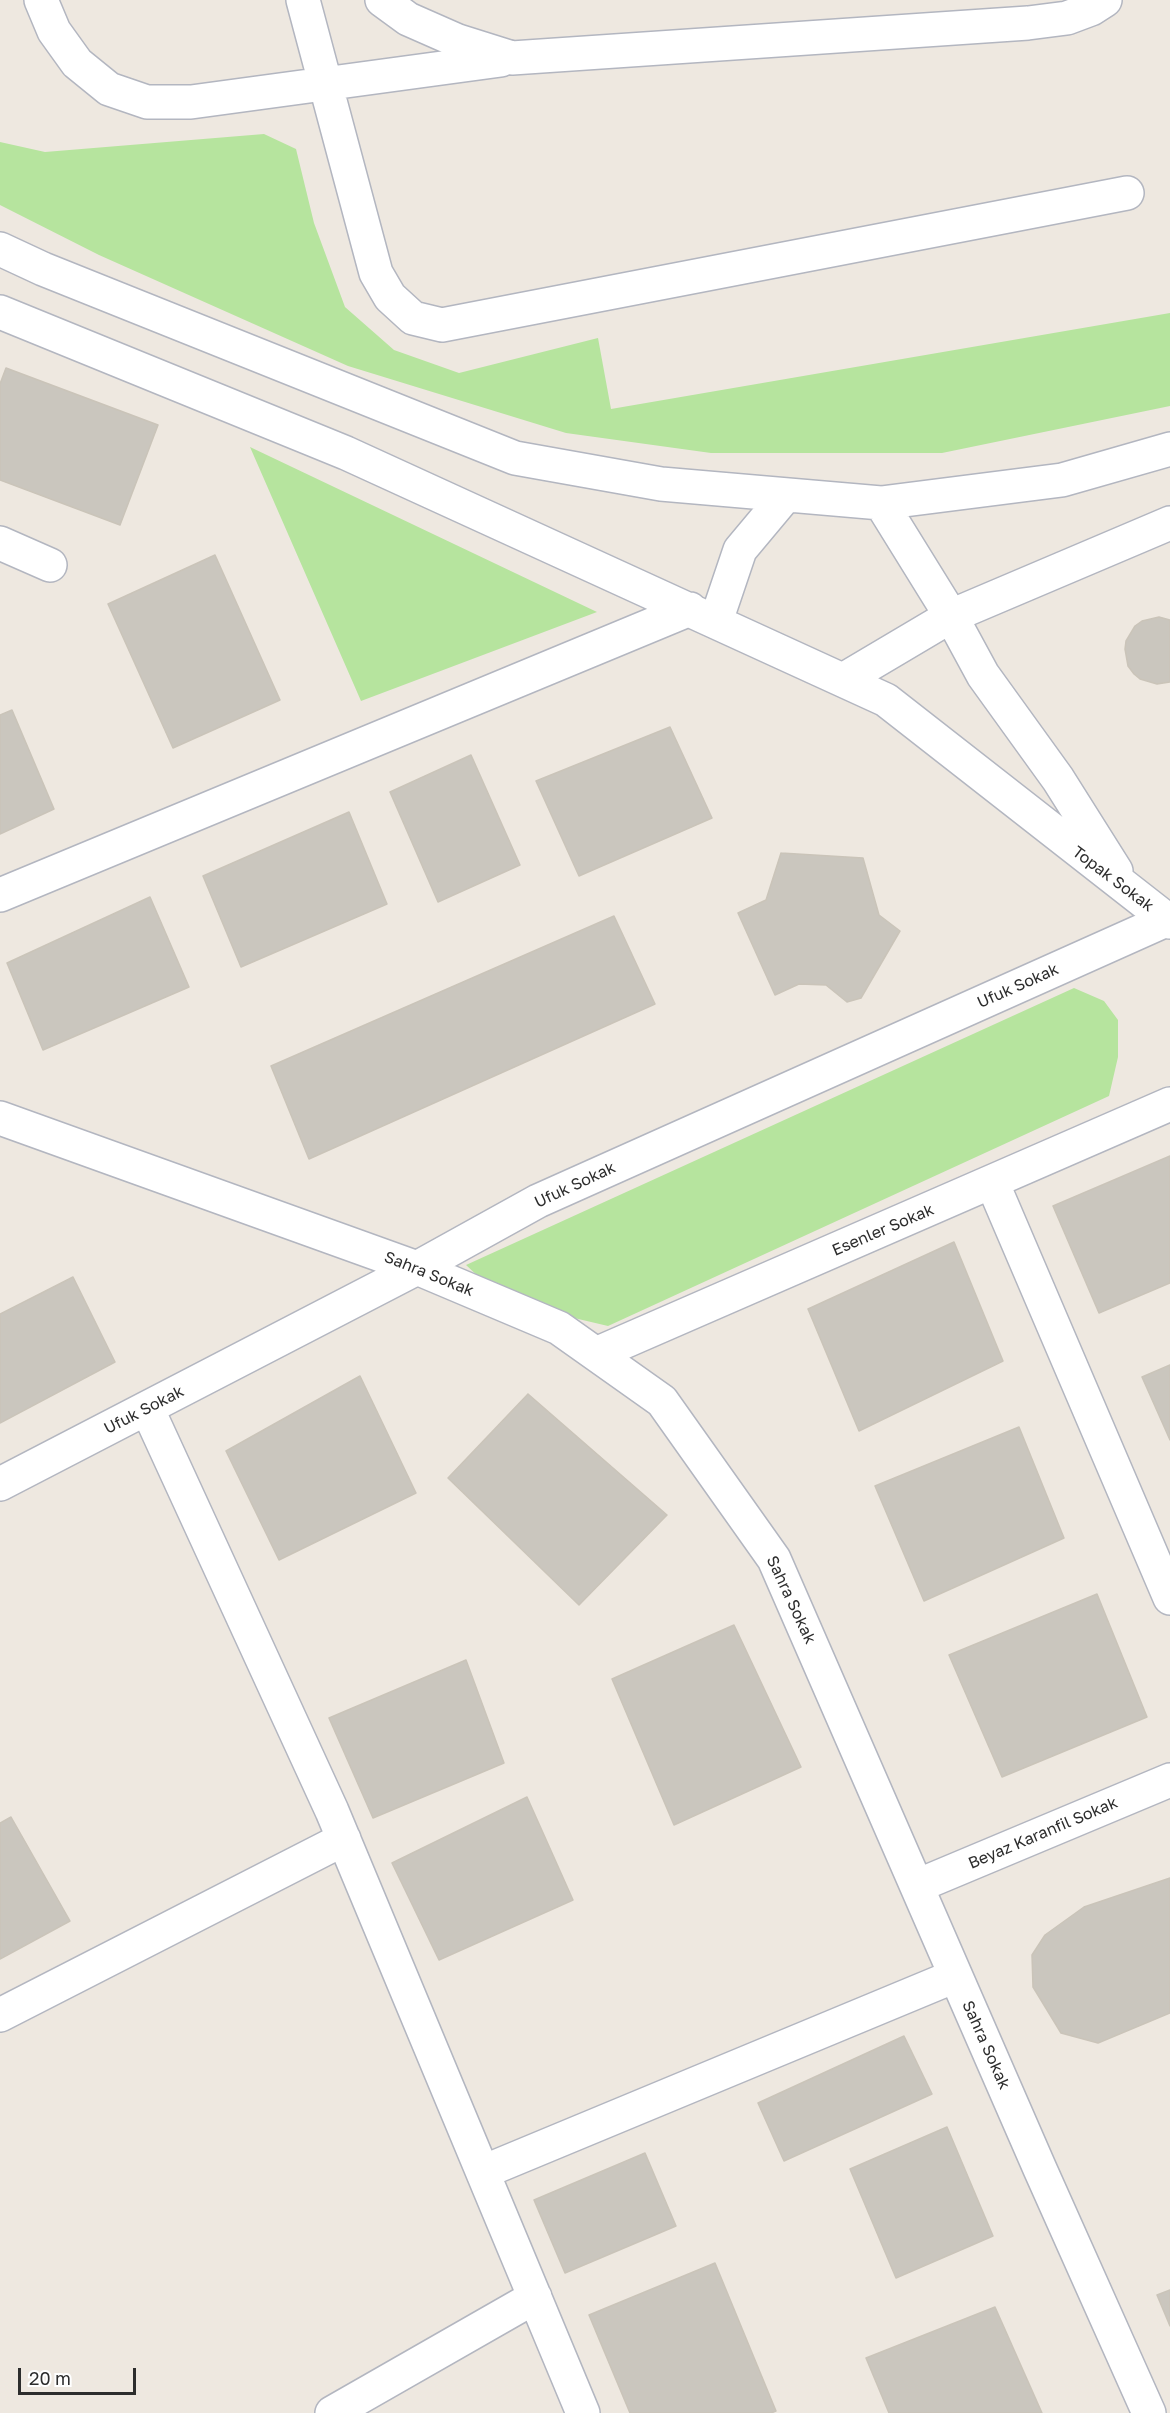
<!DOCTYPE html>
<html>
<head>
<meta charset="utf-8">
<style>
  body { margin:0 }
  #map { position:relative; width:1170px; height:2413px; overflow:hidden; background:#eee8e0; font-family:"Golos Text",sans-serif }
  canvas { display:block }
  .scale { position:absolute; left:18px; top:2368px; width:118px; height:27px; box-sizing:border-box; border:3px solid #2d2d2d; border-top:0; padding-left:8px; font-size:18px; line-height:21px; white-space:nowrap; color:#2d2d2d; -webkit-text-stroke:4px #fff; paint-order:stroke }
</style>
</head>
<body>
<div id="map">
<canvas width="1170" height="2413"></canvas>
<div class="scale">20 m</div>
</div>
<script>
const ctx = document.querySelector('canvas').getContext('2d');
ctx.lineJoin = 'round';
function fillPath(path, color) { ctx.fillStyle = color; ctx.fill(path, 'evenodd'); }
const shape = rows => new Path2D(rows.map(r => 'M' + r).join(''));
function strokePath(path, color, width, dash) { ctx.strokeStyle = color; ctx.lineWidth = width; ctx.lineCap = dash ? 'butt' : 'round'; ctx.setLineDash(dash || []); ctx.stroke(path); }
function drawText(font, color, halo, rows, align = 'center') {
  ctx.font = font + ' "Golos Text",sans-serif'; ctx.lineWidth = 4.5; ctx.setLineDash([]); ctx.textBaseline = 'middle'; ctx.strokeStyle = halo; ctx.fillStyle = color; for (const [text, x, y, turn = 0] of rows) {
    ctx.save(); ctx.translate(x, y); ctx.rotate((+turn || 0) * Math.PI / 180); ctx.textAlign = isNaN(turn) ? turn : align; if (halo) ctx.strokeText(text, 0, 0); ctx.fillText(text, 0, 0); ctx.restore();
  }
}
fillPath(shape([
  [264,134,296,149,314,223,345,307,394,350,459,373,598,338,611,409,1170,313,1170,406,942,453,711,453,566,433,348,366,99,255,0,205,0,142,45,152],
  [250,447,597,612,361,701],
  [1074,988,1104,1001,1118,1020,1118,1057,1109,1096,608,1326,536,1309,481,1279,466,1265]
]), '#b6e49e');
const building = shape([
  [6,368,158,425,120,525,0,480,0,384,6,368],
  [215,555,280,700,173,748,108,604,215,555],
  [1159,617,1170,620,1170,682,1157,684,1140,679,1134,674,1128,666,1125,649,1126,641,1135,626,1142,621,1159,617],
  [12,710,54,809,0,834,0,715,12,710],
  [670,727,712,818,579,876,536,781,670,727],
  [471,755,520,865,438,902,390,792,471,755],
  [349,812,387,904,241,967,203,876,349,812],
  [781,853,863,858,879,915,900,931,861,998,847,1002,826,985,799,984,775,995,738,913,766,900,781,853],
  [150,897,189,987,43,1050,7,963,150,897],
  [614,916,655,1004,309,1159,271,1066,614,916],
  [1170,1156,1170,1283,1099,1313,1053,1206,1170,1156],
  [954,1242,1003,1361,859,1431,808,1309,954,1242],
  [73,1277,115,1362,0,1423,0,1314,73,1277],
  [1170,1365,1170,1440,1142,1377,1170,1365],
  [360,1376,416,1493,279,1560,226,1451,360,1376],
  [528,1394,667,1515,579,1605,448,1478,528,1394],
  [1019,1427,1064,1538,924,1601,875,1486,1019,1427],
  [1097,1594,1147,1717,1002,1777,949,1655,1097,1594],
  [734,1625,801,1767,674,1825,612,1679,734,1625],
  [466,1660,504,1763,373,1818,329,1718,466,1660],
  [527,1797,573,1900,439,1960,392,1863,527,1797],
  [11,1817,70,1921,0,1959,0,1823,11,1817],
  [1170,1878,1170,2013,1098,2043,1061,2033,1033,1987,1032,1955,1045,1935,1084,1907,1170,1878],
  [904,2036,932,2094,784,2161,758,2103,904,2036],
  [947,2127,993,2236,896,2278,850,2169,947,2127],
  [645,2153,676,2226,565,2273,534,2200,645,2153],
  [715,2263,776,2411,771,2413,630,2413,589,2315,715,2263],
  [1170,2290,1170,2326,1157,2295,1170,2290],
  [995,2307,1042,2413,889,2413,866,2358,995,2307]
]);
fillPath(building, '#cac6be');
strokePath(building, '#cac4b9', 1.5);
const minor = shape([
  [41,0,54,31,77,63,109,89,147,102,191,102,501,60],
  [303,0,376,273,390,297,413,318,442,325,1127,193],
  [382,0,408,19,458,41,512,58,1028,23,1067,18,1091,9,1105,0],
  [0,249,43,269,515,458,661,484,881,503,1062,480,1170,449],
  [0,312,346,453,886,700,1170,922],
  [881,503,951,616,983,675,1058,779,1116,871],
  [0,543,50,565],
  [716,621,740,550,786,495],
  [843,680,951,616,1170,523],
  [0,895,690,609],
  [0,1118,417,1268,559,1328,662,1401,774,1559,1040,2169,1149,2413],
  [992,1182,1170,1598],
  [596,1354,1170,1104],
  [147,1408,332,1811,583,2413],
  [0,1484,417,1268,538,1201,1166,920],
  [917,1886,1170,1780],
  [0,2015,344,1839],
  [483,2172,955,1976],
  [332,2413,535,2297]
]);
strokePath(minor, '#b3b6c0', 36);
strokePath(minor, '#fff', 33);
drawText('16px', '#2d2d2d', '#fff', [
  ["Topak Sokak",1113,879,37],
  ["Ufuk Sokak",1018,986,-24],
  ["Ufuk Sokak",575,1185,-25],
  ["Esenler Sokak",883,1230,-23],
  ["Sahra Sokak",429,1274,22],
  ["Ufuk Sokak",144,1410,-27],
  ["Sahra Sokak",791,1600,65],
  ["Beyaz Karanfil Sokak",1043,1833,-23],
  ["Sahra Sokak",986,2045,66]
]);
</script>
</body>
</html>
